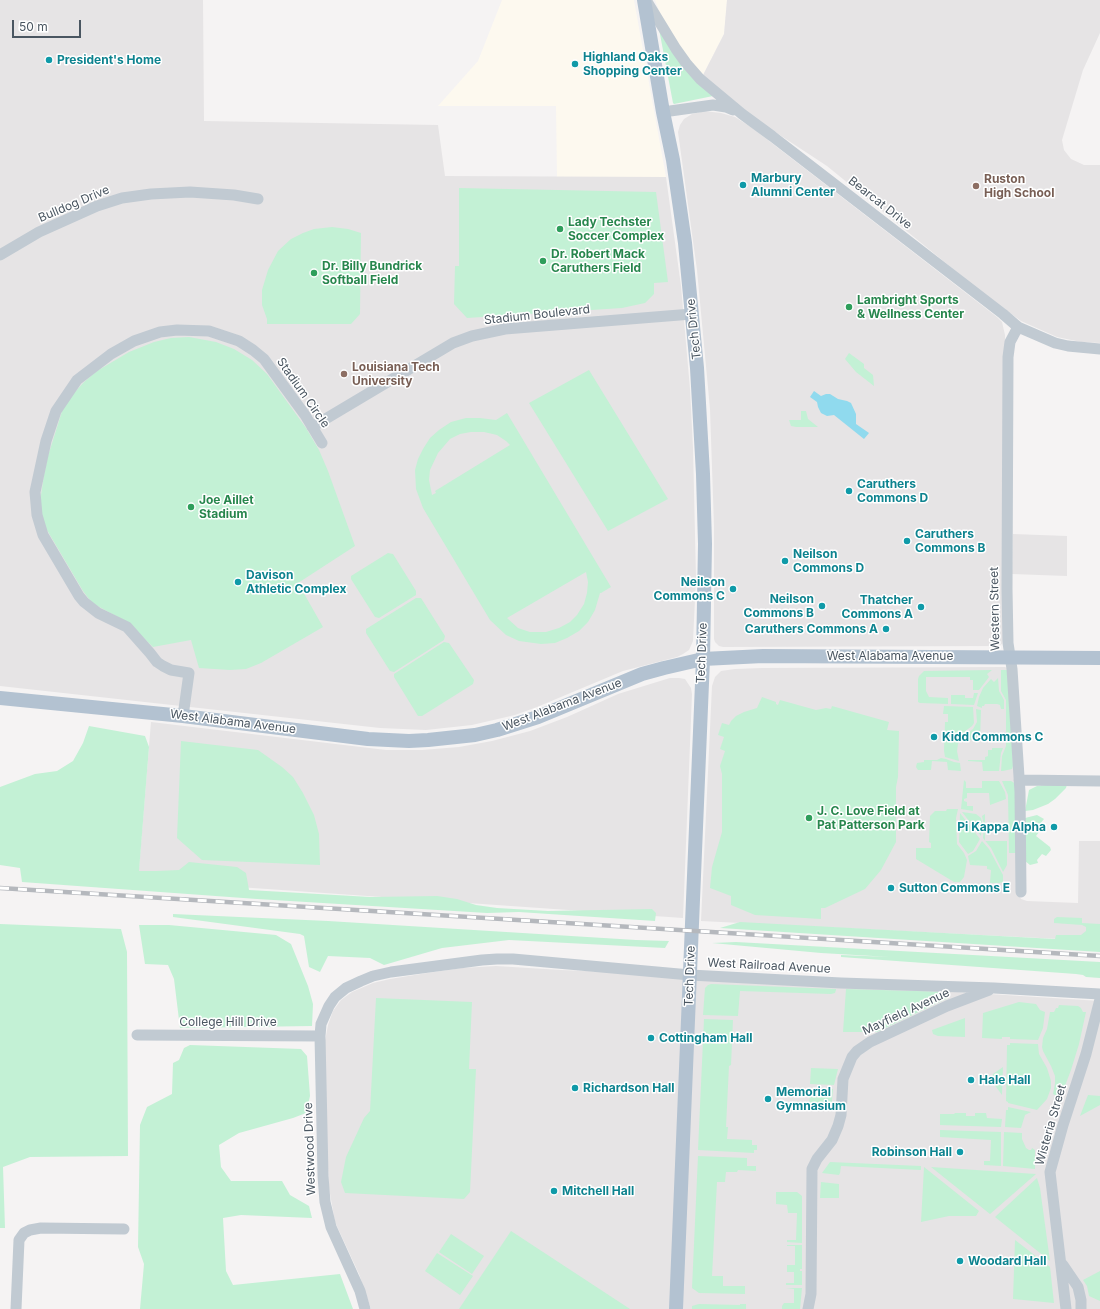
<!DOCTYPE html>
<html>
<head>
<meta charset="utf-8">
<style>
  body { margin:0 }
  #map { position:relative; width:1100px; height:1309px; overflow:hidden; background:#f5f3f3; font-family:Inter,sans-serif }
  canvas { display:block }
  .scale { position:absolute; left:12px; top:20px; width:69px; height:18px; box-sizing:border-box; border:2px solid #4a5661; border-top:0; padding-left:5px; font-size:12px; line-height:14px; white-space:nowrap; color:#4a5661; -webkit-text-stroke:3px #fff; paint-order:stroke }
</style>
</head>
<body>
<div id="map">
<canvas width="1100" height="1309"></canvas>
<div class="scale">50 m</div>
</div>
<script>
const ctx = document.querySelector('canvas').getContext('2d');
ctx.lineJoin = 'round';
function fillPath(path, color) { ctx.fillStyle = color; ctx.fill(path, 'evenodd'); }
const shape = rows => new Path2D(rows.map(r => 'M' + r).join(''));
function strokePath(path, color, width, dash) { ctx.strokeStyle = color; ctx.lineWidth = width; ctx.lineCap = dash ? 'butt' : 'round'; ctx.setLineDash(dash || []); ctx.stroke(path); }
function drawText(font, color, halo, rows, align = 'center') {
  ctx.font = font + ' Inter,sans-serif'; ctx.lineWidth = 3; ctx.setLineDash([]); ctx.textBaseline = 'middle'; ctx.strokeStyle = halo; ctx.fillStyle = color; for (const [text, x, y, turn = 0] of rows) {
    ctx.save(); ctx.translate(x, y); ctx.rotate((+turn || 0) * Math.PI / 180); ctx.textAlign = isNaN(turn) ? turn : align; if (halo) ctx.strokeText(text, 0, 0); ctx.fillText(text, 0, 0); ctx.restore();
  }
}
fillPath(shape([
  [502,0,634,0,666,177,557,177,556,106,438,106,478,61],
  [655,0,727,0,724,34,702,77,693,66,664,23]
]), '#fdf9ef');
fillPath(shape([
  [0,0,203,0,204,121,438,125,445,176,666,177,681,286,690,389,693,448,696,578,693,641,689,650,683,654,677,657,623,671,537,707,515,715,472,725,426,730,380,728,0,686],
  [727,0,1100,0,1100,33,1083,70,1062,140,1064,150,1071,159,1084,165,1100,165,1100,343,1081,342,1057,337,1021,321,980,291,827,166,766,126,702,77,724,34],
  [704,111,721,113,735,117,751,127,997,317,1002,322,1005,335,1003,639,1002,644,998,646,723,647,719,646,715,642,714,639,714,526,710,409,697,270,678,132,680,125,684,119,692,114],
  [1013,534,1067,536,1067,576,1012,574],
  [1005,667,1007,668,1016,784,1018,893,1021,899,1027,901,1078,903,1079,841,1100,841,1100,941,701,921,712,686,715,677,721,671,735,669,762,668],
  [670,678,679,678,685,679,691,688,692,694,683,918,138,880,151,722,386,750,422,750,459,747,492,741,530,731,567,717,618,694],
  [496,966,561,970,690,975,1100,1001,1100,1309,371,1309,359,1274,335,1222,329,1188,325,1105,325,1041,328,1025,333,1011,341,1000,352,992,373,983,390,979,427,973,462,968]
]), '#e6e4e5');
fillPath(shape([
  [659,29,713,96,674,104,673,103],
  [459,188,656,192,668,282,654,283,654,294,645,303,622,308,467,318,454,304,455,266,459,266],
  [332,227,348,229,361,233,360,314,351,324,267,324,267,319,262,305,262,290,268,270,278,251,291,239,303,233,314,229],
  [189,337,216,342,234,349,252,360,267,374,306,428,319,450,328,471,355,546,298,583,323,627,261,663,246,669,230,670,199,668,191,640,153,647,127,622,92,603,83,591,44,525,41,511,41,495,44,475,48,456,63,408,74,393,84,382,97,371,129,352,154,342,171,338],
  [849,353,864,364,864,368,873,375,874,386,856,372,845,359],
  [589,370,668,499,608,531,529,403],
  [801,411,806,411,808,419,818,427,796,427,791,426,789,420,801,420],
  [507,413,611,587,601,593,600,593,595,610,588,622,579,631,567,638,555,643,541,644,519,641,506,635,490,620,423,508,416,489,415,470,418,459,423,449,430,438,439,430,451,422,466,418,480,418,496,420],
  [471,432,484,432,497,435,506,441,510,445,435,491,436,493,432,495,429,480,430,470,438,453,450,439,460,434],
  [586,572,588,582,587,593,584,604,577,615,570,622,559,628,546,632,530,632,518,628,507,618],
  [388,553,393,554,416,591,416,595,379,618,375,617,351,579,351,576],
  [416,598,421,598,445,636,444,640,394,672,390,671,366,633,366,629],
  [444,642,449,643,474,680,473,684,422,716,418,716,394,677,394,674],
  [992,670,987,674,989,677,979,690,973,690,973,680,970,680,970,677,926,677,926,691,929,697,948,698,948,704,920,703,918,702,918,679,919,676,924,671],
  [1001,670,1008,670,1013,766,1012,769,1003,771,1001,771,1002,756,1006,746,1006,700,1001,691],
  [998,678,999,691,1004,700,1004,709,1001,709,1000,705,997,704,985,704,984,706,982,706,982,708,977,706,979,697,983,688,991,679,994,682],
  [974,693,978,693,974,705,951,704,951,695,965,695,965,698,973,698],
  [762,697,776,702,776,704,778,705,780,700,816,710,826,708,831,709,832,706,889,722,887,730,899,731,898,777,896,787,896,842,881,870,865,889,825,908,821,908,821,919,755,915,731,905,731,896,710,888,712,867,722,832,722,774,720,766,725,751,720,749,724,737,718,735,722,723,729,725,731,721,736,716,744,712,757,708],
  [944,706,973,707,974,723,972,726,964,732,958,744,957,751,959,761,945,757,944,751,945,722,948,722,948,714,943,714],
  [976,709,981,710,980,740,962,740,965,735,973,729,977,722],
  [89,726,145,736,149,747,139,871,156,871,179,870,189,862,237,867,246,873,249,890,370,897,437,896,457,899,476,905,497,908,548,911,652,909,656,913,655,921,519,912,487,913,257,899,22,882,20,868,0,865,0,787,35,774,57,771,73,761,83,743],
  [181,741,258,750,282,767,293,777,303,793,314,815,319,834,320,865,202,860,177,838],
  [992,748,1003,748,1001,753,999,771,983,771,982,762,968,761,968,760,985,760,985,757,988,756,988,750,992,750],
  [941,758,946,759,954,762,960,763,961,771,948,770,947,762,932,761,931,770,918,770,916,767,917,763,924,762,924,760,937,760],
  [964,780,966,782,966,788,982,788,982,781,999,781,1005,792,1006,799,990,805,989,793,967,793,967,798,964,799,964,801,967,802,967,806,973,806,973,811,961,809],
  [1002,781,1011,781,1016,784,1017,852,1015,853,1009,853,1008,795],
  [1053,784,1067,784,1066,788,1055,799,1048,804,1033,810,1025,811,1029,790,1037,786],
  [947,809,958,809,956,818,957,844,964,853,967,860,964,877,960,882,954,882,916,859,916,848,931,848,931,843,929,842,930,816,935,811,946,811],
  [962,812,976,814,981,818,982,822,981,836],
  [960,813,980,839,973,851,968,854,959,842],
  [985,814,985,841,1007,841,1007,865,1003,872,991,848,983,838,984,825,982,816],
  [1037,815,1044,819,1039,825,1042,828,1036,836,1050,847,1051,850,1046,856,1042,854,1037,860,1038,863,1030,865,1025,861,1025,818],
  [982,841,989,849,1003,875,1003,882,999,883,990,883,991,870,987,869,987,866,970,865,968,856,976,851],
  [173,914,328,921,636,940,669,941,665,948,509,940,442,948,384,965,370,958,328,956,320,972,309,967,304,936,300,934,173,917],
  [1057,917,1082,918,1082,923,1100,924,1100,952,720,928,740,922,1055,939,1056,935,1081,935,1086,931,1086,927,1082,925,1054,923,1054,919],
  [0,924,121,929,127,952,128,1156,30,1157,3,1167,5,1228,0,1228],
  [139,925,169,925,276,935,291,944,308,986,313,1004,312,1026,180,1028,174,979,168,965,145,964],
  [736,942,1100,962,1100,978,1086,977,1083,975,1076,974,841,957,841,955,890,957,821,953,712,943],
  [711,984,836,989,836,990,835,993,831,994,740,991,738,1016,703,1015,705,988,708,985],
  [846,989,950,992,950,994,948,998,877,1032,843,1032],
  [376,998,472,1002,469,1069,476,1069,470,1192,464,1199,345,1193,341,1182,346,1157,364,1118,370,1111],
  [1019,1002,1036,1004,1040,1010,1045,1012,1043,1028,1038,1040,1010,1039,1010,1037,1002,1037,1002,1039,982,1038,983,1013],
  [1059,1005,1078,1006,1081,1008,1083,1012,1086,1012,1079,1044,1071,1070,1057,1107,1053,1104,1057,1096,1053,1094,1055,1083,1055,1076,1051,1066,1043,1051,1042,1047,1043,1038,1047,1029,1050,1012,1054,1012,1056,1008,1058,1008],
  [965,1018,965,1037,938,1036,933,1034,932,1030],
  [704,1019,733,1020,731,1065,729,1066,726,1127,728,1127,727,1139,752,1140,752,1145,757,1145,757,1150,754,1150,754,1153,698,1150],
  [1010,1043,1038,1044,1039,1054,1047,1068,1051,1081,1051,1088,1047,1099,1037,1110,1008,1103,1008,1102,1006,1101,1007,1045,1010,1045],
  [190,1045,301,1049,307,1056,310,1096,306,1113,293,1118,239,1133,219,1145,221,1167,231,1181,282,1181,290,1195,309,1206,312,1218,241,1215,223,1218,226,1271,233,1285,340,1274,353,1309,140,1309,144,1264,138,1247,140,1125,147,1107,172,1094,173,1063,179,1060,184,1048],
  [1003,1067,1002,1095,991,1080,993,1074],
  [811,1068,838,1069,834,1085,810,1084],
  [810,1088,833,1089,831,1111,809,1110],
  [1088,1095,1100,1096,1100,1105,1080,1116],
  [1008,1107,1031,1112,1025,1115,1021,1128,1005,1127,1006,1110,1008,1110],
  [955,1113,966,1113,966,1116,975,1116,975,1113,986,1113,987,1118,1002,1119,1001,1127,940,1125,940,1114,954,1114],
  [940,1130,1001,1132,1001,1166,984,1165,984,1161,990,1161,991,1140,940,1137],
  [1004,1132,1022,1133,1022,1139,1026,1148,1029,1150,1031,1150,1032,1148,1035,1150,1035,1169,1003,1166],
  [698,1156,747,1158,747,1166,756,1166,756,1171,738,1170,737,1172,726,1172,725,1182,717,1182,712,1276,723,1276,723,1286,745,1286,745,1294,699,1293,692,1288],
  [830,1162,921,1166,921,1170,841,1166,840,1173,839,1175,822,1173],
  [924,1167,979,1211,976,1216,949,1216,921,1222],
  [931,1167,1036,1174,990,1214],
  [1037,1178,1040,1188,1050,1261,995,1217],
  [821,1182,839,1184,839,1198,820,1198],
  [776,1192,797,1192,802,1196,802,1243,787,1242,787,1240,796,1240,797,1213,788,1213,787,1205,776,1204],
  [511,1231,630,1309,459,1309],
  [451,1234,484,1256,472,1274,439,1252],
  [1015,1240,1050,1267,1054,1303,1013,1299],
  [787,1245,802,1245,802,1269,800,1269,800,1271,802,1271,802,1285,786,1285,786,1283,794,1283,794,1272,787,1272,787,1265,795,1265,795,1246,787,1246],
  [437,1253,473,1276,460,1295,425,1271],
  [1100,1271,1100,1301,1089,1296,1087,1286,1083,1280],
  [786,1288,802,1288,800,1309,782,1309,782,1306,784,1303,794,1303,794,1289],
  [699,1304,740,1305,740,1304,746,1304,746,1309,692,1309,692,1306]
]), '#c3f1d5');
fillPath(shape([
  [814,391,821,396,826,394,830,394,838,399,847,401,851,403,856,414,856,424,869,433,864,439,834,415,827,416,821,413,818,407,817,402,810,397]
]), '#90daee');
strokePath(shape([
  [646,0,676,49,686,63,700,79,742,114,772,136,1003,314,1018,327,1055,343,1068,346,1100,349],
  [663,112,713,105,726,107,733,110],
  [0,255,39,232,97,206,122,198,151,194,190,192,234,195,258,199],
  [1018,327,1010,342,1008,357,1007,589,1008,643,1012,669,1020,792,1021,892],
  [312,427,453,343,472,336,505,329,692,314],
  [183,716,189,673,171,670,163,666,157,662,150,653,127,627,98,613,84,602,79,596,43,535,37,515,35,492,46,441,56,411,77,380,111,354,134,341,160,332,177,330,209,331,239,341,253,350,264,359,305,415,322,443],
  [1019,780,1100,781],
  [137,1035,320,1036],
  [1063,1265,1078,1287,1081,1300,1081,1309],
  [16,1309,19,1240,24,1233,30,1230,41,1228,124,1229],
  [365,1309,360,1291,331,1227,325,1202,323,1176,320,1036,321,1024,329,1006,335,997,346,988,361,981,373,976,391,972,482,960,497,959,513,959,690,975,841,983,994,988,1100,994],
  [808,1309,811,1294,812,1169,817,1159,832,1140,838,1126,841,1115,843,1079,852,1057,857,1051,870,1042,947,1006,989,990],
  [1066,1309,1050,1172,1063,1125,1086,1054,1100,999]
]), '#c1cad2', 11);
strokePath(shape([
  [644,0,663,112,673,160,685,243,697,368,703,474,705,544,703,659,676,1309],
  [0,698,183,716,368,739,409,741,428,740,475,735,497,730,538,717,642,674,664,668,703,659,763,656,1100,658]
]), '#b3c2d1', 14);
const rail = shape([
  [0,888,1100,956]
]);
strokePath(rail, '#b5b8bd', 4.5);
strokePath(rail, '#fff', 3, [9]);
for (const [x, y, r, color] of [
  [49,60,4,"#0f9aa8"],
  [575,64,4,"#0f9aa8"],
  [743,185,4,"#0f9aa8"],
  [976,186,4,"#8d6e63"],
  [560,229,4,"#2e9e5b"],
  [543,261,4,"#2e9e5b"],
  [314,273,4,"#2e9e5b"],
  [849,307,4,"#2e9e5b"],
  [344,374,4,"#8d6e63"],
  [849,491,4,"#0f9aa8"],
  [191,507,4,"#2e9e5b"],
  [907,541,4,"#0f9aa8"],
  [785,561,4,"#0f9aa8"],
  [238,582,4,"#0f9aa8"],
  [733,589,4,"#0f9aa8"],
  [822,606,4,"#0f9aa8"],
  [921,607,4,"#0f9aa8"],
  [886,629,4,"#0f9aa8"],
  [934,737,4,"#0f9aa8"],
  [809,818,4,"#2e9e5b"],
  [1054,827,4,"#0f9aa8"],
  [891,888,4,"#0f9aa8"],
  [651,1038,4,"#0f9aa8"],
  [971,1080,4,"#0f9aa8"],
  [575,1088,4,"#0f9aa8"],
  [768,1099,4,"#0f9aa8"],
  [960,1152,4,"#0f9aa8"],
  [554,1191,4,"#0f9aa8"],
  [960,1261,4,"#0f9aa8"]
]) { const dot = new Path2D(); dot.arc(x, y, r, 0, 2 * Math.PI); ctx.fillStyle = color; ctx.fill(dot); strokePath(dot, '#fff', 1.5); }
drawText('bold 12px', '#0d838f', '#fff', [
  ["Highland Oaks",583,57],
  ["Shopping Center",583,71],
  ["President's Home",57,60],
  ["Marbury",751,178],
  ["Alumni Center",751,192],
  ["Caruthers",857,484],
  ["Commons D",857,498],
  ["Caruthers",915,534],
  ["Commons B",915,548],
  ["Neilson",793,554],
  ["Commons D",793,568],
  ["Davison",246,575],
  ["Athletic Complex",246,589],
  ["Neilson",725,582,"right"],
  ["Commons C",725,596,"right"],
  ["Neilson",814,599,"right"],
  ["Commons B",814,613,"right"],
  ["Thatcher",913,600,"right"],
  ["Commons A",913,614,"right"],
  ["Caruthers Commons A",878,629,"right"],
  ["Kidd Commons C",942,737],
  ["Pi Kappa Alpha",1046,827,"right"],
  ["Sutton Commons E",899,888],
  ["Cottingham Hall",659,1038],
  ["Hale Hall",979,1080],
  ["Richardson Hall",583,1088],
  ["Memorial",776,1092],
  ["Gymnasium",776,1106],
  ["Robinson Hall",952,1152,"right"],
  ["Mitchell Hall",562,1191],
  ["Woodard Hall",968,1261]
], 'left');
drawText('bold 12px', '#785e54', '#fff', [
  ["Ruston",984,179],
  ["High School",984,193],
  ["Louisiana Tech",352,367],
  ["University",352,381]
], 'left');
drawText('12px', '#4a5661', '#fff', [
  ["Bearcat Drive",880,203,38],
  ["Bulldog Drive",74,204,-23],
  ["Stadium Boulevard",537,315,-6],
  ["Tech Drive",694,329,-96],
  ["Stadium Circle",303,393,55],
  ["Western Street",995,609,-91],
  ["Tech Drive",702,653,-88],
  ["West Alabama Avenue",890,656],
  ["West Alabama Avenue",562,705,-21],
  ["West Alabama Avenue",233,722,7],
  ["West Railroad Avenue",769,966,3],
  ["Tech Drive",690,976,-88],
  ["Mayfield Avenue",906,1012,-25],
  ["College Hill Drive",228,1022],
  ["Wisteria Street",1051,1125,-74],
  ["Westwood Drive",310,1149,-92]
]);
drawText('bold 12px', '#27864d', '#fff', [
  ["Lady Techster",568,222],
  ["Soccer Complex",568,236],
  ["Dr. Robert Mack",551,254],
  ["Caruthers Field",551,268],
  ["Dr. Billy Bundrick",322,266],
  ["Softball Field",322,280],
  ["Lambright Sports",857,300],
  ["& Wellness Center",857,314],
  ["Joe Aillet",199,500],
  ["Stadium",199,514],
  ["J. C. Love Field at",817,811],
  ["Pat Patterson Park",817,825]
], 'left');
</script>
</body>
</html>
